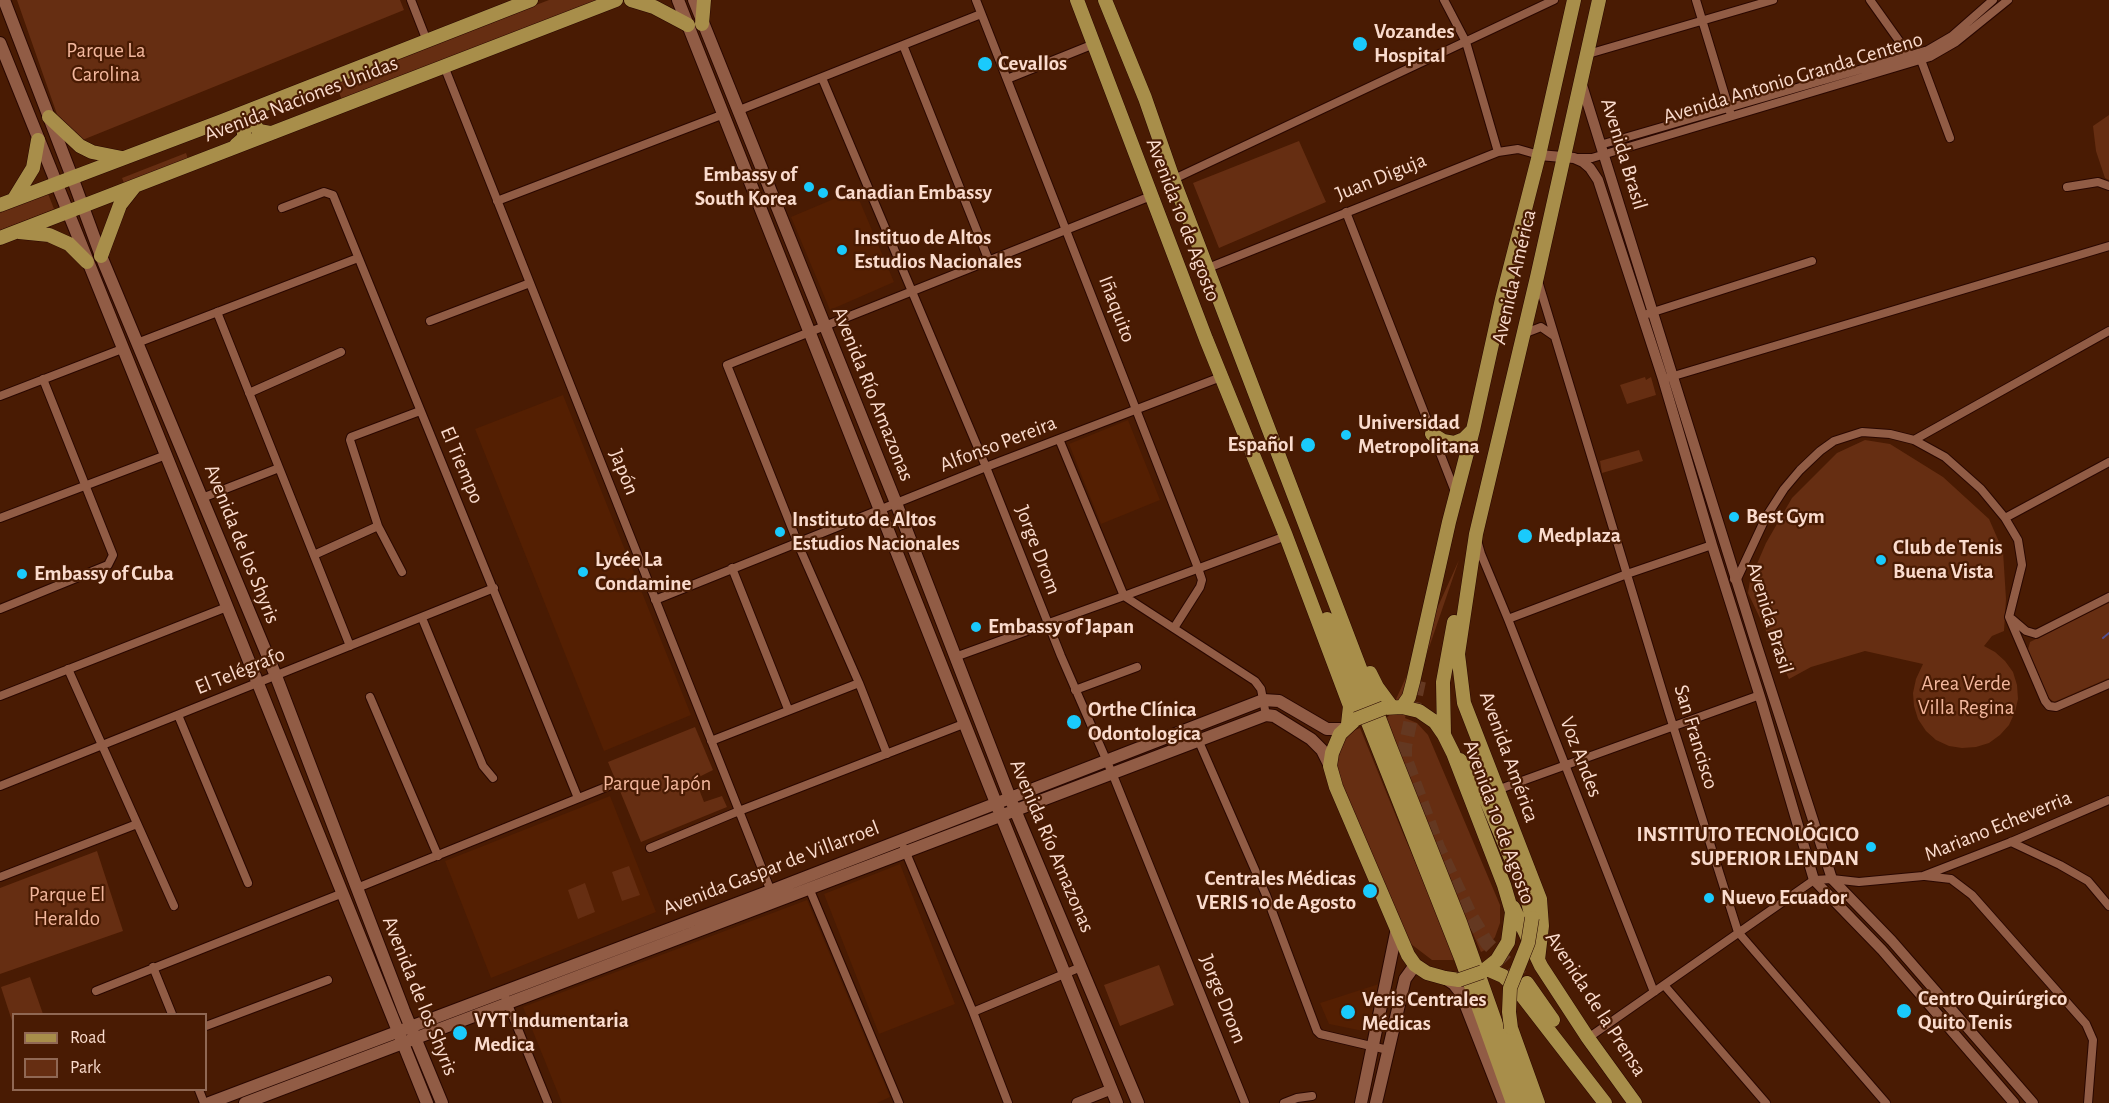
<!DOCTYPE html>
<html>
<head>
<meta charset="utf-8">
<style>
  body { margin:0 }
  #map { position:relative; width:2109px; height:1103px; overflow:hidden; background:#491b03; font-family:"Alegreya Sans",sans-serif }
  canvas { display:block }
  .legend { position:absolute; left:12px; top:1013px; width:195px; height:78px; box-sizing:border-box; background:#491b03; border:2px solid #906854; margin:0; padding:8px 10px; list-style:none; font-size:18px; color:#fadbcd }
  .legend li { display:flex; align-items:center; gap:12px; height:30px }
  .legend b { width:30px; border:2px solid #906854 }
</style>
</head>
<body>
<div id="map">
<canvas width="2109" height="1103"></canvas>
<ul class="legend">
<li><b style="height:8px;background:#a88e4a"></b>Road</li>
<li><b style="height:16px;background:#662e12"></b>Park</li>
</ul>
</div>
<script>
const ctx = document.querySelector('canvas').getContext('2d');
ctx.lineJoin = 'round';
function fillPath(path, color) { ctx.fillStyle = color; ctx.fill(path, 'evenodd'); }
const shape = rows => new Path2D(rows.map(r => 'M' + r).join(''));
function strokePath(path, color, width, dash) { ctx.strokeStyle = color; ctx.lineWidth = width; ctx.lineCap = dash ? 'butt' : 'round'; ctx.setLineDash(dash || []); ctx.stroke(path); }
function drawText(font, color, halo, rows, align = 'center') {
  ctx.font = font + ' "Alegreya Sans",sans-serif'; ctx.lineWidth = 4.5; ctx.setLineDash([]); ctx.textBaseline = 'middle'; ctx.strokeStyle = halo; ctx.fillStyle = color; for (const [text, x, y, turn = 0] of rows) {
    ctx.save(); ctx.translate(x, y); ctx.rotate((+turn || 0) * Math.PI / 180); ctx.textAlign = isNaN(turn) ? turn : align; if (halo) ctx.strokeText(text, 0, 0); ctx.fillText(text, 0, 0); ctx.restore();
  }
}
fillPath(shape([
  [855,190,894,282,830,310,791,217],
  [563,395,691,715,604,751,475,429],
  [1128,420,1160,500,1101,524,1069,444],
  [610,796,656,912,491,978,445,861],
  [900,864,955,1004,879,1034,824,894],
  [807,900,890,1097,877,1103,562,1103,523,1007],
  [1379,984,1368,1032,1329,1024,1320,1003]
]), '#541f02');
fillPath(shape([
  [17,0,400,0,404,10,80,141,59,120],
  [549,0,600,0,342,100,335,82],
  [2109,115,2109,180,2105,178,2096,151,2093,126],
  [1299,141,1326,202,1219,248,1193,183],
  [186,153,188,159,124,183,122,178],
  [47,191,54,209,0,230,0,209],
  [1645,377,1646,380,1651,377,1656,395,1627,404,1620,385],
  [1865,440,1890,444,1943,477,1989,519,2003,551,2006,599,2004,631,1992,636,1984,646,1995,652,2005,661,2013,672,2017,685,2018,699,2015,712,2009,725,2000,735,1989,743,1976,747,1962,748,1949,746,1936,740,1926,731,1918,719,1914,706,1913,693,1916,679,1923,664,1865,651,1811,667,1789,679,1748,593,1750,580,1766,543,1792,498,1837,453],
  [1639,450,1643,461,1602,473,1600,461],
  [1459,560,1405,718,1417,723,1428,735,1500,905,1500,923,1495,937,1485,950,1481,952,1426,827,1383,720,1388,717],
  [2109,603,2109,678,2054,702,2045,695,2027,653,2030,642],
  [695,727,713,770,695,779,704,802,722,796,727,807,641,842,608,762],
  [1360,728,1402,831,1457,960,1432,960,1407,941,1338,780,1336,761,1341,743,1352,731],
  [97,851,123,931,0,974,0,888],
  [629,866,640,895,622,901,612,872],
  [585,883,595,912,578,919,568,890],
  [1159,965,1174,1005,1120,1026,1104,985],
  [30,977,43,1014,14,1014,13,1024,1,987]
]), '#662e12');
strokePath(shape([
  [2103,638,2109,633]
]), '#54508f', 2);
strokePath(shape([
  [1419,681,1405,747,1405,757,1438,847,1471,916,1487,943,1527,983]
]), '#643821', 14, [14, 7]);
const minor = shape([
  [411,0,427,41],
  [976,0,1198,568,1202,580,1200,587,1174,628],
  [1444,0,1466,42,1498,152],
  [1696,0,1730,112],
  [1870,0,1912,59],
  [903,45,989,261],
  [1588,54,1773,0],
  [1921,60,1950,138],
  [444,66,772,894],
  [822,78,986,467,1061,656,1115,780,1245,1103],
  [1007,79,1094,44],
  [737,111,981,14],
  [1600,145,1928,50,1952,36,1993,0],
  [1577,158,1592,158,1930,57,1956,42,2008,0],
  [1174,179,1554,0],
  [2067,187,2098,182,2109,186],
  [497,201,724,114],
  [282,208,324,192,333,195,578,798],
  [1346,212,1456,494],
  [1208,268,1498,152,1518,149,1539,155],
  [1538,281,1669,713,1738,932,1886,1103],
  [217,312,350,646],
  [1647,314,1812,261],
  [430,321,530,283],
  [1523,334,1541,327,1554,336],
  [137,343,358,258],
  [1667,378,2109,246],
  [249,393,341,352],
  [0,396,122,349],
  [1059,439,1124,596,1255,681,1261,689,1266,715],
  [1914,440,2109,331],
  [202,498,279,468],
  [0,518,166,455],
  [2005,518,2109,462],
  [1477,540,1481,554,1508,619,1654,992],
  [314,555,378,526],
  [732,568,788,709],
  [402,572,378,526,350,440,351,437,420,411],
  [1734,579,1737,579,1766,517,1784,489,1800,470,1820,451,1834,441,1862,432,1890,434,1914,440,1945,457,1981,489,2005,518,2018,540,2022,565,2009,617,2045,701,2049,706,2056,707,2109,684],
  [655,600,986,467,1221,377],
  [0,609,108,565,113,555,43,379],
  [422,618,483,766,493,778],
  [1508,619,1627,574,1712,545],
  [2012,619,2026,631,2036,634,2109,597],
  [955,657,1124,596,1286,536],
  [68,669,174,906],
  [1075,690,1137,667],
  [0,696,227,607],
  [370,697,438,856],
  [178,715,248,883],
  [1193,728,1266,895,1317,1031,1320,1034,1388,1050],
  [711,741,859,683],
  [887,754,859,683,801,551,727,365,1151,196],
  [0,786,494,588],
  [1497,790,1760,695],
  [2011,842,2060,865,2088,881,2109,906],
  [650,848,739,811,966,723],
  [904,848,973,1012,1008,1103],
  [1925,876,1951,879,1972,895,2086,1024,2093,1040,2088,1103],
  [0,877,137,824],
  [357,888,611,785],
  [809,888,899,1103],
  [153,967,172,1014],
  [1664,985,1766,1103],
  [96,991,343,893],
  [503,992,548,1103],
  [973,1012,1081,967],
  [206,1026,328,980],
  [1588,1038,1814,880,1832,879,1859,882,1923,876,2011,842,2109,800],
  [199,1090,204,1103],
  [1284,1103,1297,1098,1312,1096]
]);
const tertiary = shape([
  [1581,82,1755,640,1832,879,1892,941,2033,1103],
  [1539,155,1574,158,1583,162,1590,168,1598,180,1663,379,1712,545,1761,700,1814,880,1882,950,2014,1103],
  [1077,1103,1112,1089]
]);
const secondary = shape([
  [4,0,72,177,101,256,276,676,404,1011,442,1103],
  [678,0,996,803,1117,1103],
  [694,0,896,503,1010,798,1138,1103],
  [0,43,427,1103],
  [1445,978,1454,984,1461,993,1504,1103],
  [209,1103,770,891,1263,700,1279,701,1327,729,1344,729],
  [245,1103,1266,715,1274,716,1311,739,1322,750,1330,766],
  [1361,1103,1396,933],
  [1376,1103,1405,979,1415,965]
]);
const primary = shape([
  [631,0,654,7,688,25],
  [1077,0,1206,339,1286,536,1350,706,1348,724],
  [1105,0,1145,98,1175,184,1389,744,1460,922,1524,1103],
  [702,24,704,0],
  [261,107,255,112,253,123,259,131,270,133],
  [49,117,80,146,92,152,122,158],
  [224,121,236,121,244,130,244,138,236,145],
  [14,199,33,168,38,140],
  [0,205,222,121,531,0],
  [19,232,49,235,69,244,87,262],
  [0,238,616,0],
  [101,256,120,205,135,186],
  [1432,434,1443,441,1454,443,1464,439,1473,430],
  [1327,619,1461,958,1513,1103],
  [1370,673,1377,687,1391,706],
  [1402,707,1409,697,1413,682,1449,522,1473,430,1502,299,1539,155,1574,0],
  [1384,708,1402,707,1419,711,1435,722,1444,735,1453,753,1504,885,1512,912,1508,942,1497,960,1482,972],
  [1355,720,1340,734,1332,753,1330,766,1336,787,1408,955,1415,965,1427,973,1445,978,1459,980],
  [1444,735,1443,682,1454,622],
  [1460,760,1475,778,1484,795,1526,894,1532,918],
  [1513,907,1541,966,1588,1038,1635,1103],
  [1538,960,1542,926,1540,899,1464,703,1458,654,1476,534,1537,277,1599,0],
  [1487,969,1503,976,1516,988,1605,1103],
  [1527,983,1553,1020],
  [1511,1028,1538,1103]
]);
strokePath(minor, '#290700', 10);
strokePath(tertiary, '#290700', 12);
strokePath(secondary, '#290700', 14);
strokePath(primary, '#290700', 15);
strokePath(minor, '#915c45', 8);
strokePath(tertiary, '#915c45', 10);
strokePath(secondary, '#915c45', 12);
strokePath(primary, '#a88e4a', 14);
const primaryBridge = shape([
  [1356,719,1384,708],
  [1459,980,1482,972],
  [1511,1028,1509,1012,1510,988,1528,943,1532,918]
]);
strokePath(primaryBridge, '#290700', 15, []);
strokePath(primaryBridge, '#a88e4a', 14);
for (const [x, y, r, color] of [
  [1360,44,8,"#1acafc"],
  [985,64,8,"#1acafc"],
  [809,187,6,"#1acafc"],
  [823,193,6,"#1acafc"],
  [842,250,6,"#1acafc"],
  [1346,435,6,"#1acafc"],
  [1308,445,8,"#1acafc"],
  [1734,517,6,"#1acafc"],
  [780,532,6,"#1acafc"],
  [1525,536,8,"#1acafc"],
  [1881,560,6,"#1acafc"],
  [583,572,6,"#1acafc"],
  [22,574,6,"#1acafc"],
  [976,627,6,"#1acafc"],
  [1074,722,8,"#1acafc"],
  [1871,847,6,"#1acafc"],
  [1370,891,8,"#1acafc"],
  [1709,898,6,"#1acafc"],
  [1904,1011,8,"#1acafc"],
  [1348,1012,8,"#1acafc"],
  [460,1033,8,"#1acafc"]
]) { const dot = new Path2D(); dot.arc(x, y, r, 0, 2 * Math.PI); ctx.fillStyle = color; ctx.fill(dot); strokePath(dot, '#491b03', 2); }
drawText('bold 21px', '#fadbcd', '#491b03', [
  ["Vozandes",1374,32],
  ["Hospital",1374,56],
  ["Cevallos",998,64],
  ["Embassy of",797,175,"right"],
  ["South Korea",797,199,"right"],
  ["Canadian Embassy",835,193],
  ["Instituo de Altos",854,238],
  ["Estudios Nacionales",854,262],
  ["Universidad",1358,423],
  ["Metropolitana",1358,447],
  ["Español",1294,445,"right"],
  ["Best Gym",1746,517],
  ["Instituto de Altos",792,520],
  ["Estudios Nacionales",792,544],
  ["Medplaza",1538,536],
  ["Club de Tenis",1893,548],
  ["Buena Vista",1893,572],
  ["Lycée La",595,560],
  ["Condamine",595,584],
  ["Embassy of Cuba",34,574],
  ["Embassy of Japan",988,627],
  ["Orthe Clínica",1088,710],
  ["Odontologica",1088,734],
  ["INSTITUTO TECNOLÓGICO",1859,835,"right"],
  ["SUPERIOR LENDAN",1859,859,"right"],
  ["Centrales Médicas",1356,879,"right"],
  ["VERIS 10 de Agosto",1356,903,"right"],
  ["Nuevo Ecuador",1721,898],
  ["Centro Quirúrgico",1918,999],
  ["Quito Tenis",1918,1023],
  ["Veris Centrales",1362,1000],
  ["Médicas",1362,1024],
  ["VYT Indumentaria",474,1021],
  ["Medica",474,1045]
], 'left');
drawText('21px', '#f3b79d', '#491b03', [
  ["Parque La",106,51],
  ["Carolina",106,75],
  ["Area Verde",1966,684],
  ["Villa Regina",1966,708],
  ["Parque Japón",657,784],
  ["Parque El",67,895],
  ["Heraldo",67,919]
]);
drawText('21px', '#fadbcd', '#491b03', [
  ["Avenida Antonio Granda Centeno",1793,78,-17],
  ["Avenida Naciones Unidas",301,99,-21],
  ["Avenida Brasil",1624,154,73],
  ["Juan Diguja",1381,177,-22],
  ["Avenida 10 de Agosto",1183,220,69],
  ["Avenida América",1514,277,-77],
  ["Iñaquito",1117,309,69],
  ["Avenida Río Amazonas",873,394,68],
  ["Alfonso Pereira",998,444,-21],
  ["El Tiempo",462,465,67],
  ["Japón",624,472,68],
  ["Avenida de los Shyris",242,544,68],
  ["Jorge Drom",1038,550,69],
  ["Avenida Brasil",1770,618,73],
  ["El Telégrafo",240,671,-22],
  ["San Francisco",1696,737,73],
  ["Avenida América",1509,757,70],
  ["Voz Andes",1581,757,69],
  ["Avenida 10 de Agosto",1499,822,70],
  ["Mariano Echeverria",1998,826,-22],
  ["Avenida Río Amazonas",1052,846,67],
  ["Avenida Gaspar de Villarroel",771,868,-21],
  ["Avenida de los Shyris",420,996,68],
  ["Jorge Drom",1223,999,68],
  ["Avenida de la Prensa",1596,1004,57]
]);
</script>
</body>
</html>
